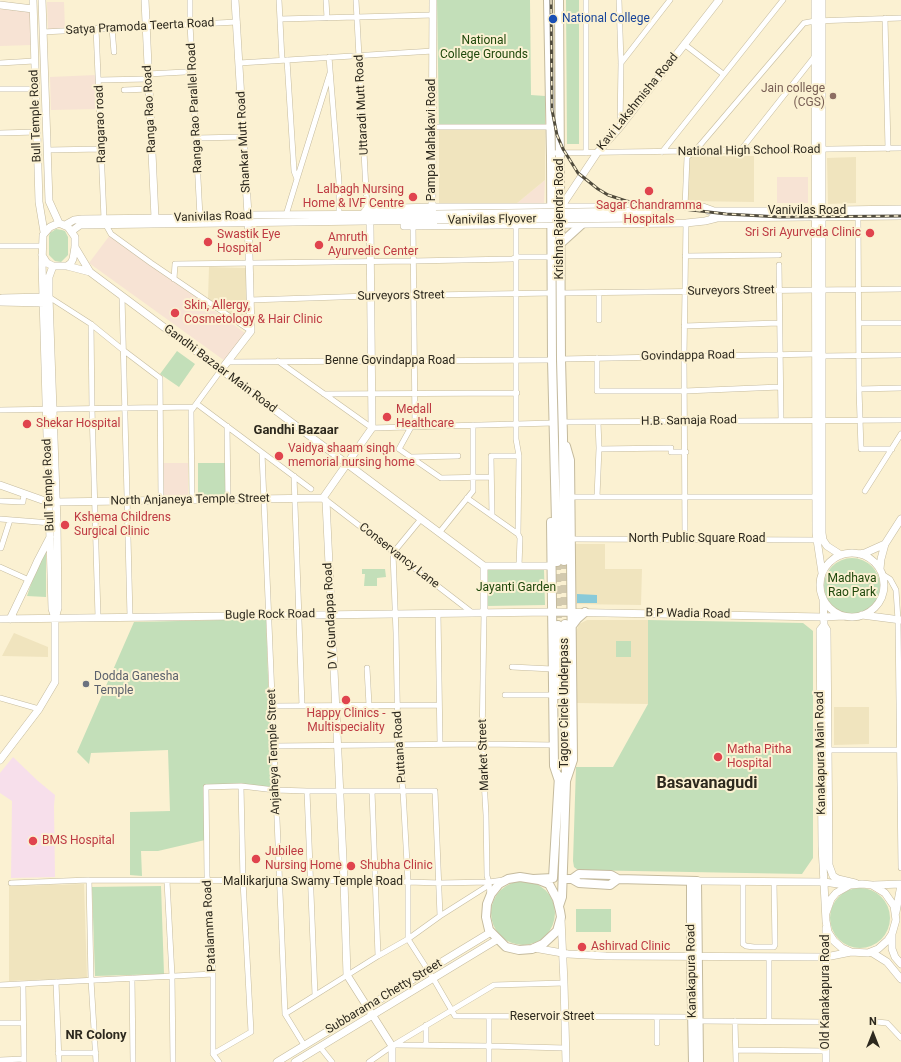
<!DOCTYPE html>
<html>
<head>
<meta charset="utf-8">
<style>
  body { margin:0 }
  #map { position:relative; width:901px; height:1062px; overflow:hidden; background:#fbf1d2; font-family:Roboto,sans-serif }
  canvas { display:block }
  .north { position:absolute; left:853px; top:1014px; width:40px; height:40px; -webkit-text-stroke:3px #fbf1d2; paint-order:stroke; rotate:0deg; font-size:11px; font-weight:700; line-height:16px; text-align:center; color:#2d291e }
  .north::after { content:''; display:block; margin:auto; width:14px; height:18px; background:#2d291e; clip-path:polygon(50% 0,100% 100%,50% 72%,0 100%) }
</style>
</head>
<body>
<div id="map">
<canvas width="901" height="1062"></canvas>
<div class="north">N</div>
</div>
<script>
const ctx = document.querySelector('canvas').getContext('2d');
ctx.lineJoin = 'round';
function fillPath(path, color) { ctx.fillStyle = color; ctx.fill(path, 'evenodd'); }
const shape = rows => new Path2D(rows.map(r => 'M' + r).join(''));
function strokePath(path, color, width, dash) { ctx.strokeStyle = color; ctx.lineWidth = width; ctx.lineCap = dash ? 'butt' : 'round'; ctx.setLineDash(dash || []); ctx.stroke(path); }
function drawText(font, color, halo, rows, align = 'center') {
  ctx.font = font + ' Roboto,sans-serif'; ctx.lineWidth = 4; ctx.setLineDash([]); ctx.textBaseline = 'middle'; ctx.strokeStyle = halo; ctx.fillStyle = color; for (const [text, x, y, turn = 0] of rows) {
    ctx.save(); ctx.translate(x, y); ctx.rotate((+turn || 0) * Math.PI / 180); ctx.textAlign = isNaN(turn) ? turn : align; if (halo) ctx.strokeText(text, 0, 0); ctx.fillText(text, 0, 0); ctx.restore();
  }
}
fillPath(shape([
  [47,2,64,2,65,29,48,29],
  [0,9,32,12,32,45,0,46],
  [96,75,97,109,51,110,50,77],
  [777,177,808,177,808,203,777,203],
  [545,180,544,203,516,204],
  [110,235,245,333,225,361,89,263],
  [163,463,188,463,188,495,163,495]
]), '#f7e3d4');
fillPath(shape([
  [439,130,545,130,545,180,516,204,439,204],
  [688,156,754,156,754,202,688,201],
  [856,157,856,203,828,204,827,158],
  [209,267,246,268,248,327,208,299],
  [574,544,605,544,605,569,642,569,641,605,574,604],
  [587,620,648,620,648,704,576,703,576,632,579,624],
  [14,633,48,647,48,657,2,656],
  [834,707,869,707,869,744,834,745],
  [84,884,87,978,9,981,9,886]
]), '#f0e4be');
fillPath(shape([
  [13,757,38,781,55,795,54,806,55,877,11,878,12,801,0,793,0,773]
]), '#f7dfeb');
fillPath(shape([
  [437,0,530,0,531,95,545,96,545,130,439,130],
  [566,0,579,0,579,144,567,144],
  [56,229,62,230,65,231,68,237,68,255,61,262,55,261,49,255,49,236,50,233],
  [177,351,195,364,179,387,160,374],
  [198,463,225,463,225,495,198,495],
  [46,549,46,597,27,596,35,572],
  '824 586a28 28 0 1 1 56 0a28 28 0 1 1-56 0Z',
  [362,569,385,569,386,577,377,578,377,586,364,586,365,574,362,574],
  [488,570,544,570,545,605,488,606],
  [266,619,272,788,204,786,205,840,158,851,141,851,142,876,130,875,130,812,170,811,168,750,91,753,89,764,77,752,134,622],
  [648,620,803,623,813,631,813,858,802,874,578,870,574,867,573,861,576,767,613,767,648,704],
  [616,641,631,641,631,657,616,657],
  '491 913a32 32 0 1 1 64 0a32 32 0 1 1-64 0Z',
  [161,886,164,974,95,976,92,887],
  '830 918a30 30 0 1 1 60 0a30 30 0 1 1-60 0Z',
  [576,909,611,909,611,932,576,932]
]), '#c3dfb9');
fillPath(shape([
  [577,594,597,595,597,603,577,603]
]), '#89cad9');
strokePath(shape([
  [564,561,565,624],
  [557,562,558,625]
]), '#d2c9ae', 8, [8, 4]);
const street = shape([
  [190,0,190,24,200,217],
  [279,0,282,60],
  [326,0,327,18],
  [356,0,367,209],
  [586,0,586,153],
  [619,0,621,63,620,127],
  [885,18,888,149],
  [280,19,433,15],
  [96,28,104,219],
  [112,28,114,52],
  [43,32,237,22],
  [684,44,723,74],
  [329,57,339,182,339,214],
  [0,63,34,61],
  [239,63,433,51],
  [621,63,670,0],
  [148,74,185,72],
  [99,80,148,79],
  [0,89,36,89],
  [124,90,149,89],
  [432,127,551,127],
  [0,133,37,132],
  [197,138,243,137],
  [48,150,102,149],
  [740,151,815,56],
  [662,152,783,0],
  [551,153,901,148],
  [297,179,330,73],
  [685,207,687,157,695,151,804,23,815,21,901,18],
  [286,215,297,179,294,171,287,60],
  [858,217,859,389,861,449,892,449],
  [106,225,111,234,151,263,251,331],
  [413,225,415,427],
  [516,225,516,439,519,456,518,534,520,538,519,566],
  [0,246,43,246],
  [685,256,779,255],
  [779,265,781,420],
  [174,279,175,264,413,261,512,259,517,257,551,257],
  [561,293,901,289],
  [599,293,599,320],
  [122,296,130,617],
  [49,297,91,324,123,350,160,378,161,501],
  [250,300,369,296,552,293],
  [859,323,901,323],
  [91,324,92,409,98,617],
  [684,326,779,323],
  [822,356,901,355],
  [597,358,597,391,685,391,780,387],
  [561,359,816,354],
  [278,361,372,428,553,423],
  [227,362,552,360],
  [859,389,901,388],
  [324,394,517,393],
  [197,404,311,489],
  [0,410,194,407],
  [563,422,901,420],
  [227,426,228,500],
  [411,427,399,449,441,478,491,477],
  [599,449,671,448],
  [671,452,686,452],
  [262,453,285,1014,304,1045],
  [411,457,458,456],
  [294,476,302,706],
  [865,491,901,434],
  [571,497,816,497],
  [597,497,599,448,598,422],
  [467,498,518,534],
  [192,500,191,411,221,370],
  [326,500,470,611,470,613],
  [0,501,23,502,24,494],
  [492,515,491,456,519,456],
  [0,519,51,523],
  [421,519,393,553,396,633,398,745,403,791,408,882,408,939,433,978,455,1016,693,1017],
  [439,533,473,491,473,425],
  [571,539,820,540],
  [685,539,684,356,686,223],
  [1,548,10,520],
  [0,567,29,580],
  [882,574,890,579,896,590,898,620,901,868],
  [438,613,440,744],
  [484,613,482,744,486,815,487,876,489,882,490,895],
  [512,667,552,669],
  [367,668,369,705],
  [505,695,553,695],
  [0,698,39,709],
  [272,706,439,705],
  [274,746,482,744,554,745],
  [828,750,901,750],
  [307,791,315,995],
  [372,791,378,956],
  [89,880,91,980,96,1062],
  [167,881,172,976,173,1062],
  [743,881,743,944,746,946,754,947,774,947,775,945,774,882],
  [11,883,89,880,376,881,440,883,489,882,503,880],
  [132,978,133,1062],
  [56,982,59,1062],
  [23,984,24,1062],
  [0,985,213,974],
  [285,1014,378,956,408,939,440,916,489,885],
  [657,1017,657,1043],
  [699,1021,826,1022],
  [735,1021,736,1062],
  [769,1022,769,957],
  [877,1022,887,1023,901,1038],
  [0,1023,23,1023],
  [426,1025,426,1045],
  [395,1045,489,1046,565,1048],
  [320,1047,332,1062],
  [736,1050,826,1051],
  [58,1053,96,1053],
  [213,1054,251,1032,243,881,241,786],
  [0,1060,24,1059],
  [219,1062,213,1054,213,974,207,875,206,787,241,786,275,790,307,791,435,791,440,916],
  [369,1062,392,1046,494,985,564,983],
  [489,1062,489,1017]
]);
const secondary = shape([
  [33,0,39,202,44,232],
  [42,0,49,201,59,223],
  [145,0,155,218],
  [815,0,816,533,822,573],
  [822,0,822,533,823,540,827,546,841,555],
  [0,5,33,9],
  [432,207,433,0],
  [561,207,597,153,620,127,719,0],
  [709,211,779,211,901,209],
  [363,214,367,209,432,207,703,207,714,211],
  [712,218,901,216],
  [65,225,74,220,82,219,171,218,248,215,436,214],
  [404,226,686,223,705,221,717,218],
  [72,231,80,225,437,220],
  [75,247,90,272],
  [42,255,47,263,53,266,67,266,90,272,484,566],
  [53,266,49,277,49,297,57,523,58,608,55,618],
  [2,298,45,297],
  [0,302,45,303],
  [221,370,251,331,248,215,235,0],
  [0,485,45,501,56,502,323,498],
  [323,498,326,501,344,881,347,975,392,1046,392,1062],
  [323,498,372,428,370,226],
  '820 585a32 32 0 1 1 64 0a32 32 0 1 1-64 0Z',
  [859,554,865,553,885,544],
  [484,566,551,566],
  [484,566,484,613],
  [880,569,881,559,885,544,901,519],
  [823,598,824,625,827,630,829,865,833,876,838,879,855,883],
  [862,615,901,620],
  [0,619,552,612,823,617,844,616],
  [10,619,33,571,38,560,50,537],
  [824,625,820,630,822,846,826,921,828,932,834,941,842,948,851,952,868,953,878,949,888,940,892,934,896,920,894,906,885,893,872,885,862,884,850,885,836,893,831,899,826,913],
  [0,760,39,709,55,682,55,618,52,609,42,263,43,235,50,227,59,223,68,227,75,237,75,247,73,259,71,263,67,266],
  [697,881,824,882,845,885],
  [874,885,901,884],
  [896,912,901,885],
  [561,919,564,983,566,1062],
  [826,928,826,1062],
  [892,935,892,949,895,957,901,964],
  [534,948,568,954,606,956,826,957,851,952],
  [871,952,887,962,901,979],
  [277,1062,491,932],
  [295,1062,498,939]
]);
const primary = shape([
  [548,0,551,157,552,360,557,562],
  [559,0,561,359,563,437,564,561],
  [560,244,582,224],
  [551,522,554,766,559,781],
  [558,625,558,695],
  [571,627,577,619,585,612],
  [566,781,573,760,570,460,566,446],
  [520,877,539,880,549,884,557,899,560,911,561,917,557,931,543,944,532,949,519,950,506,947,489,930,486,917,487,904,491,894,499,884,508,879,520,877],
  [533,879,553,878,559,776],
  [568,879,572,879,579,883,610,885,618,879],
  [572,879,579,874,611,875,618,879,697,881,699,1062],
  [691,881,691,956,693,1062],
  [559,906,562,897,566,781,565,624]
]);
strokePath(street, '#c5bb9e', 6);
strokePath(secondary, '#c5bb9e', 8);
strokePath(primary, '#c5bb9e', 10);
strokePath(street, '#fff', 5);
strokePath(secondary, '#fff', 7);
strokePath(primary, '#fff', 8);
const rail = shape([
  [551,0,552,110,557,135,563,149,578,173,598,189,608,195,626,201,649,205,726,214,780,217,901,216]
]);
strokePath(rail, '#504b3c', 3);
strokePath(rail, '#fbf1d2', 1.5, [4.5]);
const secondaryBridge = shape([
  [436,214,648,211],
  [437,220,648,218]
]);
strokePath(secondaryBridge, '#c5bb9e', 8, []);
strokePath(secondaryBridge, '#fff', 7);
for (const [x, y, r, color] of [
  [553,19,5,"#1a4fb4"],
  [833,96,4,"#8d6e63"],
  [649,191,5,"#e0444e"],
  [413,197,5,"#e0444e"],
  [870,233,5,"#e0444e"],
  [208,242,5,"#e0444e"],
  [319,245,5,"#e0444e"],
  [175,313,5,"#e0444e"],
  [387,417,5,"#e0444e"],
  [27,424,5,"#e0444e"],
  [279,456,5,"#e0444e"],
  [65,525,5,"#e0444e"],
  [86,684,4,"#6b7280"],
  [346,700,5,"#e0444e"],
  [718,757,5,"#e0444e"],
  [33,841,5,"#e0444e"],
  [256,859,5,"#e0444e"],
  [351,866,5,"#e0444e"],
  [582,947,5,"#e0444e"]
]) { const dot = new Path2D(); dot.arc(x, y, r, 0, 2 * Math.PI); ctx.fillStyle = color; ctx.fill(dot); strokePath(dot, '#fbf1d2', 1.5); }
drawText('12px', '#164399', '#fbf1d2', [
  ["National College",562,19]
], 'left');
drawText('12px', '#2d291e', '#fbf1d2', [
  ["Satya Pramoda Teerta Road",140,27,-3],
  ["Kavi Lakshmisha Road",638,102,-51],
  ["Uttaradi Mutt Road",362,105,-93],
  ["Ranga Rao Parallel Road",195,108,-93],
  ["Ranga Rao Road",150,109,-93],
  ["Bull Temple Road",36,116,-92],
  ["Rangarao road",101,124,-92],
  ["Pampa Mahakavi Road",432,140,-90],
  ["Shankar Mutt Road",244,142,-93],
  ["National High School Road",749,151,-1],
  ["Vanivilas Road",807,211],
  ["Vanivilas Road",213,217,-2],
  ["Krishna Rajendra Road",560,219,-90],
  ["Vanivilas Flyover",492,220,-1],
  ["Surveyors Street",731,291,-1],
  ["Surveyors Street",401,296,-1],
  ["Govindappa Road",688,356,-1],
  ["Benne Govindappa Road",390,361],
  ["Gandhi Bazaar Main Road",220,369,37],
  ["H.B. Samaja Road",689,421,-1],
  ["Bull Temple Road",49,485,-92],
  ["North Anjaneya Temple Street",190,500,-1],
  ["North Public Square Road",697,539],
  ["Conservancy Lane",399,556,38],
  ["B P Wadia Road",688,614,1],
  ["Bugle Rock Road",270,615,-1],
  ["D V Gundappa Road",331,616,-93],
  ["Tagore Circle Underpass",565,703,-90],
  ["Puttana Road",400,747,-94],
  ["Anjaheya Temple Street",274,752,-92],
  ["Kanakapura Main Road",821,753,-91],
  ["Market Street",484,755,-92],
  ["Mallikarjuna Swamy Temple Road",313,882],
  ["Patalamma Road",210,926,-93],
  ["Kanakapura Road",692,971,-91],
  ["Old Kanakapura Road",826,992,-90],
  ["Subbarama Chetty Street",384,997,-31],
  ["Reservoir Street",552,1017]
]);
drawText('12px', '#20480c', '#fbf1d2', [
  ["National",484,41],
  ["College Grounds",484,55],
  ["Madhava",852,579],
  ["Rao Park",852,593],
  ["Jayanti Garden",516,588]
]);
drawText('12px', '#785e54', '#fbf1d2', [
  ["Jain college",825,89],
  ["(CGS)",825,103]
], 'right');
drawText('12px', '#be3a42', '#fbf1d2', [
  ["Lalbagh Nursing",404,190,"right"],
  ["Home & IVF Centre",404,204,"right"],
  ["Sagar Chandramma",649,206,"center"],
  ["Hospitals",649,220,"center"],
  ["Sri Sri Ayurveda Clinic",861,233,"right"],
  ["Swastik Eye",217,235],
  ["Hospital",217,249],
  ["Amruth",328,238],
  ["Ayurvedic Center",328,252],
  ["Skin, Allergy,",184,306],
  ["Cosmetology & Hair Clinic",184,320],
  ["Medall",396,410],
  ["Healthcare",396,424],
  ["Shekar Hospital",36,424],
  ["Vaidya shaam singh",288,449],
  ["memorial nursing home",288,463],
  ["Kshema Childrens",74,518],
  ["Surgical Clinic",74,532],
  ["Happy Clinics -",346,714,"center"],
  ["Multispeciality",346,728,"center"],
  ["Matha Pitha",727,750],
  ["Hospital",727,764],
  ["BMS Hospital",42,841],
  ["Jubilee",265,852],
  ["Nursing Home",265,866],
  ["Shubha Clinic",360,866],
  ["Ashirvad Clinic",591,947]
], 'left');
drawText('12px', '#5b616d', '#fbf1d2', [
  ["Dodda Ganesha",94,677],
  ["Temple",94,691]
], 'left');
drawText('bold 13px', '#2d291e', '#fbf1d2', [
  ["Gandhi Bazaar",296,431],
  ["NR Colony",96,1036]
]);
drawText('bold 16px', '#2d291e', '#fbf1d2', [
  ["Basavanagudi",707,784]
]);
</script>
</body>
</html>
